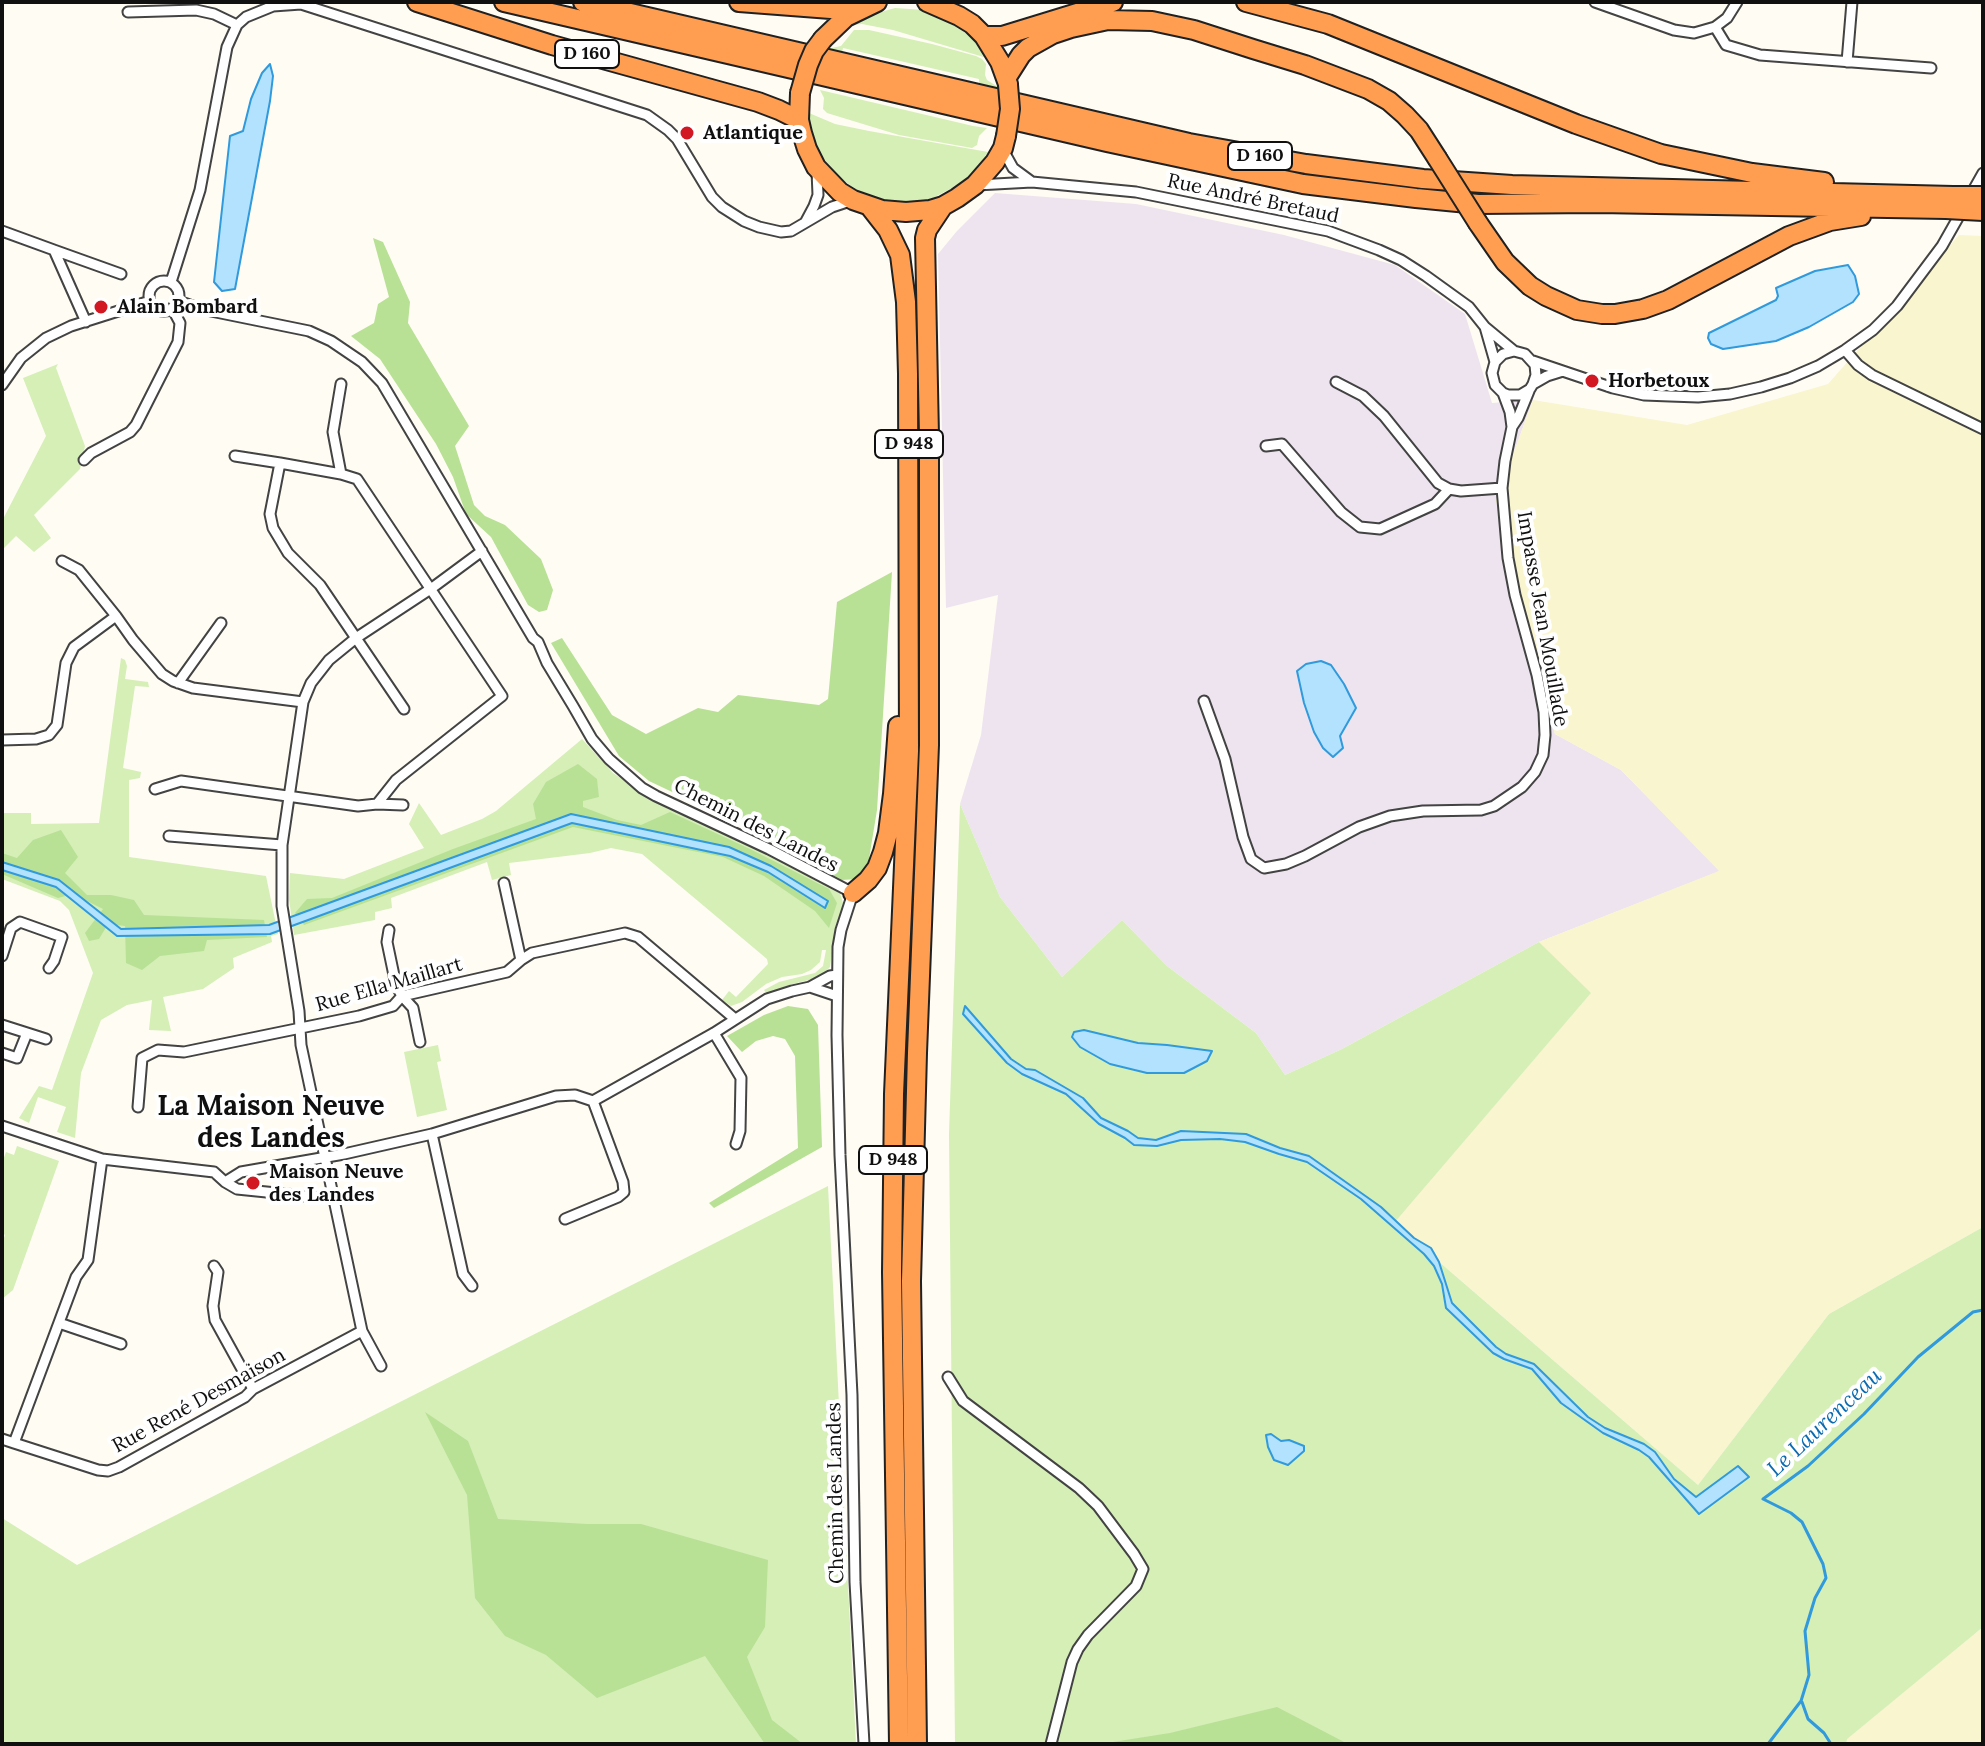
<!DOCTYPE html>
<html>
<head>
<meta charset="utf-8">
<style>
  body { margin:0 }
  #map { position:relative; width:1985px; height:1746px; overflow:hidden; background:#fffcf3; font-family:Lora,serif }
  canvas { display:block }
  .frame { position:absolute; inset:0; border:4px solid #101010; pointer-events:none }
</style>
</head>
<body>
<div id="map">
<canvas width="1985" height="1746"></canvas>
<div class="frame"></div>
</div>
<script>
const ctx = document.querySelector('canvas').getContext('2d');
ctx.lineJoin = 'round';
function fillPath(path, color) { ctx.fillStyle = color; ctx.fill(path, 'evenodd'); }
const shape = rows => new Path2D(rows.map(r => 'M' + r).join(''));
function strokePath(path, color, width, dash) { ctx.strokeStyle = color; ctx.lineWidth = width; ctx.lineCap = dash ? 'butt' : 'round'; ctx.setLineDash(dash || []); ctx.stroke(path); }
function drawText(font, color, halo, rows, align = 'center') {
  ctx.font = font + ' Lora,serif'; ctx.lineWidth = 8; ctx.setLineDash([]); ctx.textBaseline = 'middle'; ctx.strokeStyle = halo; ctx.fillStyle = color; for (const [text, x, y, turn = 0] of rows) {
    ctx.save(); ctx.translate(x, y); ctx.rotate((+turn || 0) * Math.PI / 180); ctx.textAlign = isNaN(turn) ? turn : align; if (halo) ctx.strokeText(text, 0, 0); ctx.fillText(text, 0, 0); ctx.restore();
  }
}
fillPath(shape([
  [995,193,1136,204,1284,235,1395,265,1465,314,1492,403,1533,400,1496,501,1555,734,1621,770,1720,871,1539,942,1342,1049,1285,1075,1256,1033,1167,966,1122,920,1062,977,1000,897,960,804,981,735,998,595,946,608,938,254,957,231]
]), '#eee4ef');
fillPath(shape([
  [1959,235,1983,236,1983,1227,1829,1314,1698,1485,1393,1222,1590,994,1539,942,1719,871,1621,770,1555,734,1496,501,1533,400,1687,425,1828,384],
  [1983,1627,1983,1744,1846,1744,1846,1739]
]), '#f9f5cf');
fillPath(shape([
  [895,8,925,10,952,22,977,43,987,58,893,30,862,24,851,25,867,16],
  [854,30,869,30,932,44,976,56,982,59,986,64,985,75,987,80,998,87,999,89,979,84,979,79,843,48,842,53,827,49,841,46],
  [820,90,973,126,987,128,979,136,977,145,972,148,899,135,827,113,823,109,824,98],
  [809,113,835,124,869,131,988,152,974,172,963,182,933,198,917,203,886,202,858,191,834,173,818,150,809,123],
  [58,364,56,368,85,446,80,469,34,515,51,538,34,552,16,536,2,550,2,521,46,436,23,378],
  [121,658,125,660,127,666,125,679,148,682,149,687,135,686,123,768,141,772,140,778,129,780,129,857,266,876,278,934,271,936,272,942,233,958,234,968,203,989,163,997,171,1031,149,1030,152,1000,127,1005,101,1020,81,1073,75,1138,57,1132,66,1107,38,1097,29,1123,19,1118,39,1086,52,1090,93,973,69,910,60,901,2,879,2,813,31,813,31,824,99,823],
  [582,739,613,773,643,793,669,809,736,839,820,881,840,893,843,903,834,940,830,967,820,977,793,984,767,994,764,990,779,982,815,973,823,966,826,950,822,950,820,962,811,970,802,974,782,977,766,984,742,1002,731,1006,722,1000,729,991,736,997,768,964,767,959,642,854,611,848,590,853,509,863,511,875,492,880,487,862,391,898,392,908,375,912,375,920,294,935,289,899,290,873,344,879,424,848,409,824,419,803,441,835,482,819,496,811],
  [960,804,1000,897,1062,977,1122,920,1167,966,1256,1033,1285,1075,1342,1049,1539,942,1591,993,1394,1223,1698,1485,1829,1314,1983,1227,1983,1627,1847,1739,1846,1744,955,1744,949,1134],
  [438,1045,441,1061,437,1062,447,1110,417,1117,404,1052],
  [17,1146,59,1161,13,1290,2,1299,2,1243,5,1235,2,1233,2,1163,6,1152,14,1155],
  [828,1186,856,1744,2,1744,2,1518,77,1565]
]), '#d5efb7');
fillPath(shape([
  [373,238,383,242,410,302,408,323,469,426,455,446,474,505,485,516,505,525,541,559,553,590,547,610,539,612,528,605,491,537,466,514,453,477,436,444,380,359,351,336,374,323,378,304,389,297],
  [892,572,877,810,868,865,857,879,842,880,725,817,649,781,619,756,551,643,562,638,612,715,646,734,698,708,718,712,738,695,819,705,828,699,837,602],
  [578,764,597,779,599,797,583,801,583,807,617,820,641,825,670,812,750,849,829,889,837,903,829,928,815,911,764,876,723,857,573,827,304,925,295,913,307,899,332,898,453,849,536,819,533,804,546,782],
  [61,830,78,857,65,873,87,895,111,895,134,900,144,915,264,920,267,937,207,940,204,951,160,956,142,970,126,963,125,926,108,924,99,939,89,941,85,933,103,909,73,894,58,898,2,874,2,853,17,858,33,840],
  [788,1006,808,1009,818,1025,822,1147,714,1208,709,1203,798,1148,795,1056,785,1039,773,1036,756,1041,742,1052,727,1036,764,1015],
  [425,1412,468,1441,498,1519,587,1524,641,1524,768,1560,765,1627,747,1657,772,1720,803,1744,765,1744,705,1656,597,1698,546,1655,505,1636,475,1598,467,1495],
  [1277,1707,1346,1743,1100,1744,1170,1733]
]), '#b8e195');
const water = shape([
  [270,64,273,76,270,101,235,289,222,291,214,282,230,136,243,131,251,99,262,73,270,64],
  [1848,265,1855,276,1859,294,1853,302,1809,327,1776,341,1723,349,1711,344,1708,338,1709,333,1776,300,1778,296,1776,288,1815,271,1848,265],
  [1321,661,1331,665,1344,684,1356,708,1340,736,1343,748,1333,757,1323,748,1314,732,1304,703,1297,671,1306,664,1321,661],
  [571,814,729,847,771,866,828,901,825,908,768,872,730,856,572,823,270,934,117,936,56,887,2,870,2,862,59,880,121,929,269,925,571,814],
  [965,1006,1011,1059,1026,1069,1035,1070,1083,1098,1101,1118,1128,1131,1138,1138,1156,1140,1181,1131,1246,1134,1280,1148,1309,1156,1381,1207,1414,1238,1431,1248,1439,1262,1452,1303,1496,1347,1506,1354,1534,1364,1588,1417,1605,1428,1644,1444,1655,1452,1674,1479,1696,1497,1738,1466,1749,1477,1699,1514,1649,1457,1639,1450,1603,1433,1561,1403,1532,1369,1504,1359,1493,1353,1446,1308,1442,1284,1434,1266,1424,1254,1361,1199,1307,1162,1279,1154,1245,1142,1220,1139,1181,1140,1157,1146,1134,1145,1125,1138,1099,1124,1066,1094,1022,1074,1007,1063,963,1014,965,1006],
  [1084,1030,1138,1043,1167,1045,1212,1051,1207,1061,1184,1073,1147,1073,1110,1064,1080,1047,1072,1037,1074,1032,1084,1030],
  [1271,1434,1281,1441,1289,1440,1304,1446,1304,1451,1288,1465,1274,1460,1268,1447,1266,1435,1271,1434]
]);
fillPath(water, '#b2e2fd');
strokePath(water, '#309adc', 2);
strokePath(shape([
  [1802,1702,1808,1719,1824,1733,1831,1744],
  [1768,1744,1801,1701,1809,1675,1805,1631,1815,1598,1826,1578,1823,1564,1802,1522,1791,1513,1763,1499,1808,1466,1864,1414,1918,1357,1973,1312,1983,1310]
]), '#309adc', 3);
const street = shape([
  [1595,2,1674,30,1694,33,1715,27,1727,18,1737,2],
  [128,12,196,10,214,14,237,25],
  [1715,27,1726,45,1760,55,1931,68],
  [1847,62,1852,2],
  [1003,150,1013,168,1032,182],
  [977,185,1032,182,1136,192,1328,231,1379,250,1401,260,1426,276,1469,307,1485,327,1514,351],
  [1970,196,1983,173],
  [806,221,814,206,818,195,817,171],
  [2,231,54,250,86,322],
  [54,250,121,274],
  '149 296a15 15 0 1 1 30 0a15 15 0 1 1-30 0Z',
  [171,282,200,190,227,47,237,25,246,17,273,6,301,4,647,115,668,130,677,139,712,197,722,207,744,221,759,227,781,232,791,231,832,207,850,201],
  [178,301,201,309,309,331,331,341,362,362,382,383,533,638,538,642,547,663,573,706,592,739,609,759,642,788,656,796,769,849,853,893,841,930,838,947,837,1035,840,1155,852,1395,855,1582,864,1744],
  [1485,327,1495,362],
  [1845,350,1858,365,1872,375,1983,429],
  [1533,361,1613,388,1644,395,1670,396,1698,397,1730,394,1761,387,1790,378,1818,366,1845,350,1873,330,1897,306,1942,246,1963,209],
  [1336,382,1363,396,1384,416,1438,483,1449,489],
  [341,384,333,432,341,474],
  [1533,384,1547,376,1563,371],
  [2,385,21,358,46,338,71,326,150,301],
  [1512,427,1518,418,1529,391],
  [1266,446,1282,444,1341,512,1360,527,1380,529,1435,504,1449,489,1461,491,1502,488],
  [235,456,280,463],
  [84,460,91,453,130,432,136,425,178,342,180,323,172,308],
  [62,561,79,570,116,616],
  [178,683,221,623],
  [1204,701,1225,759,1243,837,1251,859,1264,868,1286,864,1305,856,1359,827,1390,816,1423,811,1481,810,1494,806,1522,787,1535,772,1543,755,1545,735,1544,712,1537,675,1515,595,1508,558,1502,488,1505,461,1512,427,1510,412,1503,393,1495,385,1492,373,1495,362,1503,354,1514,351,1525,354,1535,365,1536,375,1533,384,1530,389,1520,395,1508,395,1503,393],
  [2,740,36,739,49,735,57,725,66,663,74,647,116,616,133,640,162,674,173,681,193,688,303,702],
  [155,789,181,781,358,806,377,804,396,780,502,696,357,479,341,474,280,463,270,514,273,528,288,553,320,585,404,709],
  [377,804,403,805],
  [169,836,282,845],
  [504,883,521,960],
  [389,930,387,942,396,985,402,996,413,1008,420,1042],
  [2,956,11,928,20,922,62,937,54,961,49,968],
  [810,987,837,996],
  [2,1025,46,1039],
  [714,1033,741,1078,740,1131,736,1144],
  [2,1053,17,1058,27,1033],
  [138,1107,142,1058,158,1050,184,1052,359,1016,393,1006,402,996,507,972,521,960,532,953,625,933,638,937,735,1019],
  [2,1126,102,1159,214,1172,225,1182,237,1189,335,1199],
  [432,1134,463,1274,472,1286],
  [102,1159,88,1260,76,1277,14,1443,98,1470,108,1471,119,1467,245,1397,253,1389,362,1331],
  [225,1182,241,1172,344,1154,432,1134,556,1096,575,1095,593,1101,714,1033,767,999,792,991,810,987,830,976,837,975],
  [565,1219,618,1197,624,1192,623,1182,593,1101],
  [214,1266,218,1272,213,1306,215,1320,253,1389],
  [59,1323,121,1344],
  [381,1366,362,1331,301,1045,299,1011,282,906,282,845,303,702,311,683,329,660,356,638,432,588,482,551],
  [948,1377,963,1401,1079,1488,1098,1506,1134,1554,1143,1569,1136,1586,1088,1635,1078,1649,1072,1662,1051,1744],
  [2,1439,14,1443]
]);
const highway = shape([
  [417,2,552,45,758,102,779,110,799,120],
  [504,2,1107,142,1303,184,1416,198,1478,204,1598,203,1946,209],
  [583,2,1189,143,1306,164,1423,179,1512,185,1953,196],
  [739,2,857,11],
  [927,2,959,16,972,24,984,36,1000,62,1008,84],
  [1246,2,1328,24,1576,124,1661,154,1752,173,1824,182],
  [984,36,1002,36,1113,2],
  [823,39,846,17,877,2],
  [1007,77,1021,55,1028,48,1053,34,1071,28,1108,20,1152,21,1194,30,1253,49,1305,65,1368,89,1389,101,1405,115,1419,130,1437,158],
  [800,93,799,120,802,133,807,149,816,167,840,192,853,200,882,210,906,212,930,210,943,206,957,198,975,185,995,162,1003,148,1006,136],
  [870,207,888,230,900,255,906,302,908,374,909,751,894,1094,892,1272,899,1744],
  [1478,223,1505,262,1530,286,1546,296,1577,310,1602,314,1615,314,1643,309,1668,300,1789,236,1830,221,1861,216],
  [853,893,868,880,877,868,883,852,888,833,893,794,898,726],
  [917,1744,911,1281,917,1053,929,745,929,436,925,238,927,230,943,206]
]);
strokePath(street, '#434343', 13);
strokePath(highway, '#212121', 22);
strokePath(street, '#fff', 9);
strokePath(highway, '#ff9e51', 18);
const highwayBridge = shape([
  [800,93,808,65,814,51,823,39],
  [1006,136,1010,109,1008,85],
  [1437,158,1478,223],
  [1953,196,1983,196],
  [1946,209,1983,211]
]);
strokePath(highwayBridge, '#212121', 22, []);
strokePath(highwayBridge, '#ff9e51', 18);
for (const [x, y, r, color] of [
  [687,133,8,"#d11823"],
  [101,307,8,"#d11823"],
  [1592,381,8,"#d11823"],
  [253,1183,8,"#d11823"]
]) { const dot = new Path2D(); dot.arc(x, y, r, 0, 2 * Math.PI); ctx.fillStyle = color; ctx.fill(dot); strokePath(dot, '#fff', 3); }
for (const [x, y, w] of [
  [587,54,64],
  [1260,156,64],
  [909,444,68],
  [893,1160,68]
]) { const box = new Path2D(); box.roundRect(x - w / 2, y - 14, w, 28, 6); ctx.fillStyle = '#fff'; ctx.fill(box); strokePath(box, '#101010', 2); }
drawText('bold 18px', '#101010', null, [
  ["D 160",587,54],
  ["D 160",1260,156],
  ["D 948",909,444],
  ["D 948",893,1160]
]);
drawText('bold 20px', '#101010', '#fff', [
  ["Atlantique",703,133],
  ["Alain Bombard",117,307],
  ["Horbetoux",1608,381],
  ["Maison Neuve",269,1172],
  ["des Landes",269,1195]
], 'left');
drawText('20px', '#101010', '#fff', [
  ["Rue André Bretaud",1253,199,12],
  ["Impasse Jean Mouillade",1542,619,80],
  ["Chemin des Landes",756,826,27],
  ["Rue Ella Maillart",389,985,-16],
  ["Rue René Desmaison",199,1401,-29],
  ["Chemin des Landes",836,1493,-91]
]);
drawText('italic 22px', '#0a6bb1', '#fff', [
  ["Le Laurenceau",1825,1423,-43]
]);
drawText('bold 28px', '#101010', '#fff', [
  ["La Maison Neuve",271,1107],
  ["des Landes",271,1139]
]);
</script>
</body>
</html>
